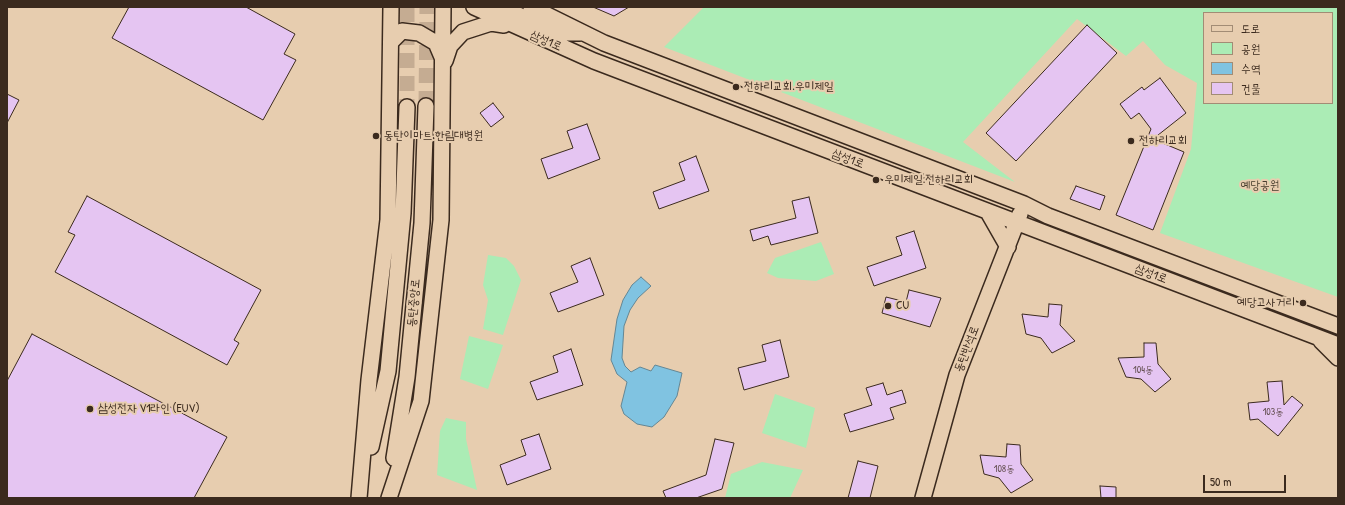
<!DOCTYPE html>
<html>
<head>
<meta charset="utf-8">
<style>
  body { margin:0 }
  #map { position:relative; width:1345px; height:505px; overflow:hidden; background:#e7cdaf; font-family:"Patrick Hand","Poor Story",sans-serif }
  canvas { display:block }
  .frame { position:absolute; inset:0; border:8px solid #3b2a1e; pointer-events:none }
  .legend { position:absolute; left:1203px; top:12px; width:130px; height:92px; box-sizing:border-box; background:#e7cdaf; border:1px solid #a28c75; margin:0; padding:5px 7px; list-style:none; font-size:12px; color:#3b2a1e }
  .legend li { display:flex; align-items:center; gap:8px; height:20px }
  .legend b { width:20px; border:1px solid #a28c75 }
  .scale { position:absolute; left:1203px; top:475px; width:83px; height:18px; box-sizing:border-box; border:2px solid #3b2a1e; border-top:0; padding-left:5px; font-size:12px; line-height:14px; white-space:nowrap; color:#3b2a1e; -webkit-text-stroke:3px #e7cdaf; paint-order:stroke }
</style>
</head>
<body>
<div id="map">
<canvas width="1345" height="505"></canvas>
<div class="frame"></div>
<ul class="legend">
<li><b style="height:5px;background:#e7cdaf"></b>도로</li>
<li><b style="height:11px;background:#abecb5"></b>공원</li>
<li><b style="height:11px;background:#80c3e1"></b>수역</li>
<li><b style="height:11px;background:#e5c5f2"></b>건물</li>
</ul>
<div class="scale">50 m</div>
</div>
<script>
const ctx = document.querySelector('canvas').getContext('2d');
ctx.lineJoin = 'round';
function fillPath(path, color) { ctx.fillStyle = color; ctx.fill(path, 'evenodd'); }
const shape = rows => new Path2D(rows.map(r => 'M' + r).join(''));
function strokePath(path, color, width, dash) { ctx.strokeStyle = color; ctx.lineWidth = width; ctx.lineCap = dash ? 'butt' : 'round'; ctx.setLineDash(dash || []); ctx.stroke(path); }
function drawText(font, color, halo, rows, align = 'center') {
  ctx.font = font + ' "Patrick Hand","Poor Story",sans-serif'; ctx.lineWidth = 4; ctx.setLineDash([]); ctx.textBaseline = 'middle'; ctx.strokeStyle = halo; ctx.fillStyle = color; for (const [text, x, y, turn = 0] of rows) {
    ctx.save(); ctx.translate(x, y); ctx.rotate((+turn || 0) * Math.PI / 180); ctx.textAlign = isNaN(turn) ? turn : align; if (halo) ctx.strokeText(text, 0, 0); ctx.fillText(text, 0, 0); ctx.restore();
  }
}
fillPath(shape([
  [704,7,1338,7,1338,297,1160,233,1191,149,1197,83,1165,65,1143,41,1126,56,1077,19,963,142,1015,182,664,47],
  [1204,13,1332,13,1332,103,1204,103],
  [821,242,834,274,816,281,778,278,767,273,775,258],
  [488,255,506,258,514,266,521,280,503,335,483,329,488,300,483,285],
  [469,336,503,345,488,389,460,379],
  [775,394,815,408,806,448,762,433],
  [446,418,466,422,466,439,477,490,437,475,440,431],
  [762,462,803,470,790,498,725,498,731,474]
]), '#abecb5');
const water = shape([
  [641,277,651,286,638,298,630,310,624,326,622,358,625,366,631,372,640,367,651,371,655,365,682,373,677,396,664,417,652,427,637,424,624,414,621,406,627,382,617,374,611,360,617,319,623,300,632,285,641,277]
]);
fillPath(water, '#80c3e1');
strokePath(water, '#648693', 1);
const building = shape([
  [129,7,246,7,295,34,284,54,296,60,263,120,112,38,129,7],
  [593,7,629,7,614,16,593,7],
  [1087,25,1117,53,1016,161,986,133,1087,25],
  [1160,78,1186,113,1153,139,1184,152,1153,230,1116,215,1151,129,1139,113,1131,119,1120,104,1142,87,1144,90,1160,78],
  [7,94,19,100,7,123,7,94],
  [493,103,504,117,491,127,480,113,493,103],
  [587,124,600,159,548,179,541,159,573,148,567,131,587,124],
  [696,156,709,191,659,209,653,192,685,180,679,163,696,156],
  [1076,186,1105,196,1100,210,1070,199,1076,186],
  [87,196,261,290,234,340,239,343,227,365,55,272,75,235,68,232,87,196],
  [809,197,818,233,771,245,768,236,753,241,750,230,796,218,792,201,809,197],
  [914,231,926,268,874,286,867,267,902,255,896,237,914,231],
  [590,258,604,295,558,312,550,293,578,282,571,266,590,258],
  [909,290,941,298,930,327,882,313,886,297,906,302,909,290],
  [1049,304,1062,305,1060,325,1075,341,1052,353,1041,338,1026,334,1022,314,1048,317,1049,304],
  [32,334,227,437,194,498,7,498,7,381,32,334],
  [780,340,789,377,744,390,738,368,766,361,762,345,780,340],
  [1144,343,1156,343,1158,364,1171,379,1155,392,1141,379,1126,377,1118,358,1144,357,1144,343],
  [571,349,583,385,537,400,530,382,558,372,553,356,571,349],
  [1282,381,1284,405,1292,396,1303,405,1278,436,1258,419,1250,420,1248,403,1269,401,1267,382,1282,381],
  [883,383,887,395,902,390,906,403,890,408,894,419,850,432,844,414,872,405,866,388,883,383],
  [539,434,551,469,507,485,500,465,526,455,521,440,539,434],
  [715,439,734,443,722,489,696,498,666,498,663,491,706,475,715,439],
  [1007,444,1020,445,1021,464,1033,480,1011,493,999,478,984,474,980,455,1006,457,1007,444],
  [858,461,878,466,870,498,848,498,858,461],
  [1100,486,1116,487,1116,498,1101,498,1100,486]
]);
fillPath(building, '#e5c5f2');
strokePath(building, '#3b2a1e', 1);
strokePath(shape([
  [407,7,407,107],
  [426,106,427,7]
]), '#c5ac92', 15, [15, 8]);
const secondary = shape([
  [474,7,594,61,1338,345],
  [501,7,558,33,580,33],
  [531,7,604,43,1024,204,1048,216,1338,326],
  [391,42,402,31,419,33,436,43,442,57],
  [445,61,450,46,463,32,491,23,504,25],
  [988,212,1008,247],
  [1321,341,1338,358],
  [371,447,388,371,403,213,407,107],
  [394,458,407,377,422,223,426,106],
  [359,498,369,380,388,220,391,7],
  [389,498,421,401,441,220,443,7],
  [923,498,957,375,1020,214]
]);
strokePath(secondary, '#3b2a1e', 18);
strokePath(secondary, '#e7cdaf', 15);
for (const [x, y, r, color] of [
  [736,87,4,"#3b2a1e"],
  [376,136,4,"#3b2a1e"],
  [1131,141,4,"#3b2a1e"],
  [876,180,4,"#3b2a1e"],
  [1303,303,4,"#3b2a1e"],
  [888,306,4,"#3b2a1e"],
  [90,409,4,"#3b2a1e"]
]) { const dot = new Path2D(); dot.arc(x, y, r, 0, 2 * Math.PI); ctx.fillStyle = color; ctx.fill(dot); strokePath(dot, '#e7cdaf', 1.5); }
drawText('10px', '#665153', null, [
  ["104동",1143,370],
  ["103동",1273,412],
  ["108동",1004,469]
]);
drawText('12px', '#3b2a1e', '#e7cdaf', [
  ["삼성1로",546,41,24],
  ["삼성1로",848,159,21],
  ["삼성1로",1151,274,21],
  ["동탄중앙로",414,303,-85],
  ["동탄반석로",967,349,-69]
]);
drawText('12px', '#3b2a1e', '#e7cdaf', [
  ["전하리교회.우미제일",744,87],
  ["동탄이마트.한림대병원",384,136],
  ["전하리교회",1139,141],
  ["우미제일.전하리교회",884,180],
  ["예당고사거리",1295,303,"right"],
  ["CU",896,306],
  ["삼성전자 V1라인 (EUV)",98,409]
], 'left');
drawText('12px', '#463d2d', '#e7cdaf', [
  ["예당공원",1260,186]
]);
</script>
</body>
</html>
